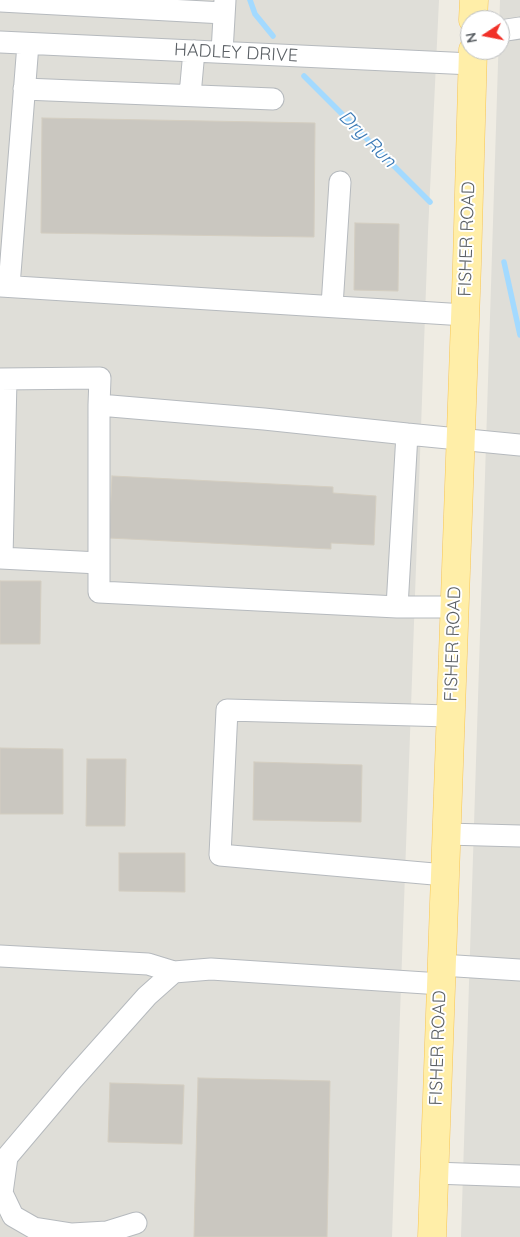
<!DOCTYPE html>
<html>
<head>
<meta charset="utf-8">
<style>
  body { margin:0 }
  #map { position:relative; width:520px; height:1237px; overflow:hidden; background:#efece3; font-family:Quicksand,sans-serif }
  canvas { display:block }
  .north { position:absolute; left:460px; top:10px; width:50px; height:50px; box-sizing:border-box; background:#fff; border:1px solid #bdbfc1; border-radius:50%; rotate:259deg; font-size:14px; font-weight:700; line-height:20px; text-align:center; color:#5b6065 }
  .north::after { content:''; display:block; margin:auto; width:18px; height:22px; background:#f13128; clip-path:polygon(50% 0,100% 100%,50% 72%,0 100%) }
</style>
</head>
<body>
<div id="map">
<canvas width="520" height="1237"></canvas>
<div class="north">N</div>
</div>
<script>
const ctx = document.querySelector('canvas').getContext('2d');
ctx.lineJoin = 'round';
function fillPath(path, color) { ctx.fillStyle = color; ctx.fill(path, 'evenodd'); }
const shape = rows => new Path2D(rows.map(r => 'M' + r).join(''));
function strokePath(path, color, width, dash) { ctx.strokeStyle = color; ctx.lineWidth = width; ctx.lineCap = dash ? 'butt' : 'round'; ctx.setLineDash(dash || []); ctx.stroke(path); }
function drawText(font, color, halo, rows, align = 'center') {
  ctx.font = font + ' Quicksand,sans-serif'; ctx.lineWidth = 4; ctx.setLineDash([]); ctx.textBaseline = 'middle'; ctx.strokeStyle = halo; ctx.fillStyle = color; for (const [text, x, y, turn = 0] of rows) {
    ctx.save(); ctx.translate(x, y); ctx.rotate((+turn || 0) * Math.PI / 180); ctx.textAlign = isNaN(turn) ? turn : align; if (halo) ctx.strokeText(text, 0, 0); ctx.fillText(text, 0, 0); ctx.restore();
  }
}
fillPath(shape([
  [0,0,439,0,428,232,392,1237,0,1237],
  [500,0,520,0,520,1237,461,1237]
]), '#dfded8');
strokePath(shape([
  [250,0,255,14,273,36],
  [304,76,430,202],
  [504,262,520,335]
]), '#a3daff', 5.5);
const building = shape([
  [42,118,315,123,314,237,41,233,42,118],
  [355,223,399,224,398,291,354,290,355,223],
  [112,476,333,487,333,493,376,496,374,545,331,543,331,549,109,538,112,476],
  [0,581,41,581,40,644,0,644,0,581],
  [0,748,63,749,63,814,0,814,0,748],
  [87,759,126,759,125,826,86,826,87,759],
  [254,762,362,765,361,822,253,820,254,762],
  [119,853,185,853,185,892,119,891,119,853],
  [198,1078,330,1081,327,1237,194,1237,198,1078],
  [110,1083,184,1085,182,1144,108,1142,110,1083]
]);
fillPath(building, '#cac7c0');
strokePath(building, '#d4cec1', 1);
const minor = shape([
  [0,1,224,13],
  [500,31,520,28],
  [0,42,472,64],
  [222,52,225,0],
  [24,89,273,99],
  [190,95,194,51],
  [0,286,465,315],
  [9,286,28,44],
  [332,306,340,182],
  [0,379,100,378,99,405],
  [0,558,99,563],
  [2,558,6,379],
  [397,607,99,592,99,405,264,419,407,434],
  [454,607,397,607,407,434,520,445],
  [446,834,520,836],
  [445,875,220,855,227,710,450,716],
  [0,956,148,964,174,972],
  [441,965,520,970],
  [433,1173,520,1176],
  [136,1223,107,1232,72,1234,34,1228,13,1216,2,1193,7,1157,73,1079,147,996,174,972,211,969,441,984]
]);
const major = shape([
  [473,20,474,0],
  [432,1237,467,264,473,50]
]);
strokePath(minor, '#b6babe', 23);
strokePath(major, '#f7c554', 29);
strokePath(minor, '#fff', 21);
strokePath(major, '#ffeea8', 28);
drawText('18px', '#5b6065', '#fff', [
  ["HADLEY DRIVE",236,53,3],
  ["FISHER ROAD",467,239,-88],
  ["FISHER ROAD",453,644,-88],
  ["FISHER ROAD",438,1048,-88]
]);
drawText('italic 19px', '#3b7ab6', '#fff', [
  ["Dry Run",367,139,45]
]);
</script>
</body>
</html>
